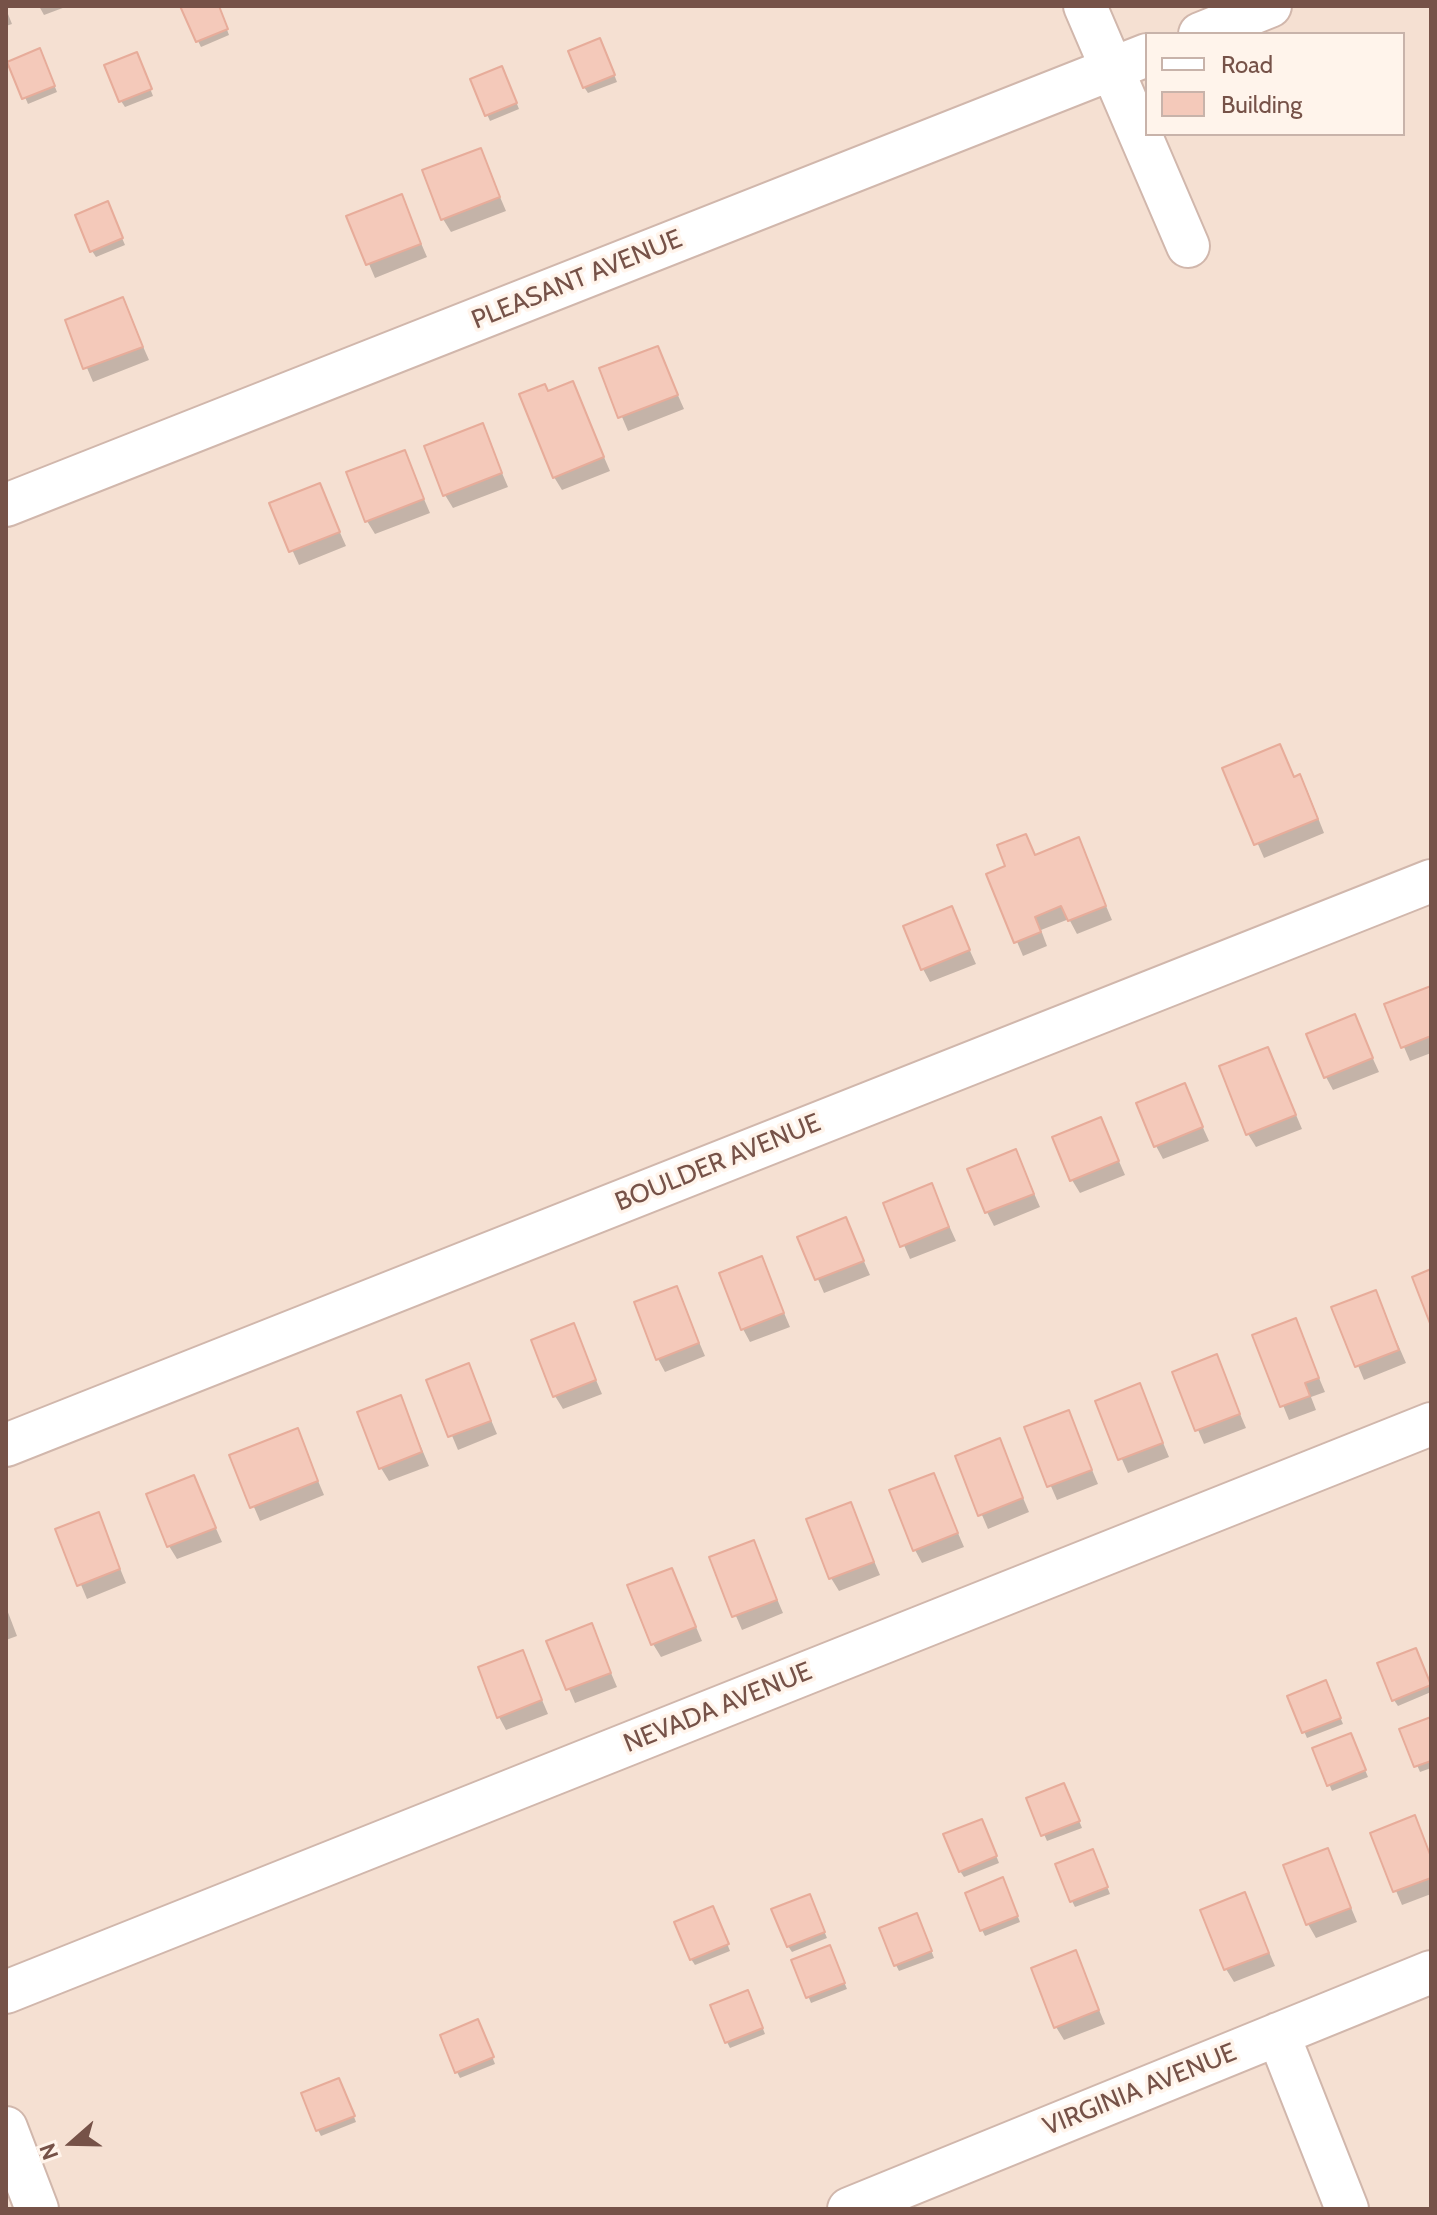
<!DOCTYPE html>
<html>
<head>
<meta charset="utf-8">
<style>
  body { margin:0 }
  #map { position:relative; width:1437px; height:2215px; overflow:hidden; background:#fdefe4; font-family:Cabin,sans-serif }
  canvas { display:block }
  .frame { position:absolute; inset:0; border:8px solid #765248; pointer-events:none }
  .legend { position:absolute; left:1145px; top:32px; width:260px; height:104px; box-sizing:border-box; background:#fff4eb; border:2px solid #c8b3aa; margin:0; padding:10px 14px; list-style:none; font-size:24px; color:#765248 }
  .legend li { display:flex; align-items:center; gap:16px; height:40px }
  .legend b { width:40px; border:2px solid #c8b3aa }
  .north { position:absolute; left:32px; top:2103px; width:80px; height:80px; -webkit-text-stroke:6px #fff4eb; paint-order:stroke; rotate:250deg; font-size:22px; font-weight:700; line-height:32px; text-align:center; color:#765248 }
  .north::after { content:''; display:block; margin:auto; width:28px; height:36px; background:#765248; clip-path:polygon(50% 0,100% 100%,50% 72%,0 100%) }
</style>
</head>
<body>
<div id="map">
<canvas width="1437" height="2215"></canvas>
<div class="frame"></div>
<ul class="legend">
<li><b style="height:10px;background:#fff"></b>Road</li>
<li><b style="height:22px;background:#f4c9ba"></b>Building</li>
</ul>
<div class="north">N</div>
</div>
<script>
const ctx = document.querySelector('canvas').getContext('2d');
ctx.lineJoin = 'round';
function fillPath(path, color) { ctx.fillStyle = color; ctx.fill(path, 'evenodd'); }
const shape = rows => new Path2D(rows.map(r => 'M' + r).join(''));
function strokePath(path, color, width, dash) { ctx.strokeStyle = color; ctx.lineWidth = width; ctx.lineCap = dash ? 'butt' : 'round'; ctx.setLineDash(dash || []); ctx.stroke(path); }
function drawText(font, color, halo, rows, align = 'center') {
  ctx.font = font + ' Cabin,sans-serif'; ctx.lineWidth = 7; ctx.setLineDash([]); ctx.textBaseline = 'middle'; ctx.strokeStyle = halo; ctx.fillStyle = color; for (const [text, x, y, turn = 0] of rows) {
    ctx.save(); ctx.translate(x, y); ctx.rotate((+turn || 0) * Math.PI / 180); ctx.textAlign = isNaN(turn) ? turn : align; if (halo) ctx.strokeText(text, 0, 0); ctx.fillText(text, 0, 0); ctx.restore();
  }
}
fillPath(shape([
  [6,6,1431,6,1431,2209,6,2209],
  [1147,34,1403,34,1403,134,1147,134]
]), '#f5e0d2');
fillPath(shape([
  [39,6,68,6,44,15],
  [218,6,229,35,201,47,198,41],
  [6,9,12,24,6,26],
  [603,46,617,82,588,93,584,87],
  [43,57,57,92,28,104,10,63],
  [139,60,153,96,125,107,121,101],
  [505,74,519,109,490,121,472,80],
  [480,150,506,211,451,232,443,219],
  [401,197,427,257,375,278,349,217],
  [110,210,125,245,96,257,92,251],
  [122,299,149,360,93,382,67,321],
  [657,348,684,409,628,431,602,370],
  [572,383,610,471,562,490,554,477,548,393],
  [482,426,508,487,453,508,445,495],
  [404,452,430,513,375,534,367,521],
  [319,486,346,546,299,565,272,505],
  [1279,746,1295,779,1299,777,1307,790,1324,833,1264,858,1225,769],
  [1025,836,1036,857,1078,840,1112,920,1077,934,1069,919,1041,930,1047,946,1023,956,989,875,1008,867],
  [951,909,976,964,930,982,923,969],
  [1431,988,1431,1053,1410,1061,1386,1005],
  [1354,1017,1379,1072,1333,1090,1326,1077],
  [1268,1049,1302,1129,1256,1147,1248,1134],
  [1184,1086,1209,1141,1163,1159,1156,1146],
  [1101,1120,1125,1175,1080,1193,1072,1180],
  [1016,1152,1040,1207,994,1226,987,1212],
  [931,1186,956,1241,910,1259,886,1204],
  [845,1219,870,1275,824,1293,800,1238],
  [761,1258,790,1327,750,1342,743,1329],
  [676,1288,705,1356,665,1372,658,1359],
  [1375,1292,1406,1363,1364,1380,1334,1308],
  [1295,1321,1325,1392,1311,1397,1316,1410,1289,1420,1255,1336],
  [573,1326,602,1394,563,1409,555,1396],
  [1216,1357,1246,1428,1204,1444,1174,1373],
  [468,1366,497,1434,458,1450,429,1381],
  [1139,1385,1169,1457,1128,1473,1097,1402],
  [400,1397,429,1466,389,1481,381,1468],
  [1068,1413,1098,1484,1057,1500,1026,1429],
  [297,1431,324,1495,260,1521,232,1456],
  [999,1441,1029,1512,988,1529,957,1457],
  [933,1475,964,1547,922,1563,915,1550],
  [193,1477,222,1542,177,1559,169,1546],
  [850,1504,880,1575,839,1591,831,1578],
  [98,1515,126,1583,87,1599,58,1530],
  [753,1542,783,1613,742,1630,711,1558],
  [672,1570,702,1641,661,1657,653,1644],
  [6,1607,17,1636,6,1640],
  [591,1626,617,1687,575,1703,549,1642],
  [522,1653,548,1714,506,1730,499,1717],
  [1418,1656,1431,1692,1398,1706,1394,1700],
  [1328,1688,1343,1724,1307,1738,1289,1697],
  [1431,1719,1431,1768,1420,1772,1402,1730],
  [1353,1741,1368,1777,1332,1791,1315,1749],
  [1067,1791,1082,1828,1047,1841,1029,1800],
  [1414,1818,1431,1856,1431,1894,1402,1905,1372,1834],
  [985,1827,999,1863,964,1877,960,1871],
  [1327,1850,1357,1922,1316,1938,1308,1924],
  [1095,1857,1110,1894,1075,1907,1072,1901],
  [1006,1886,1020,1922,985,1936,982,1930],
  [1244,1895,1275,1966,1234,1982,1226,1969],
  [812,1902,827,1938,792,1952,788,1946],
  [716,1915,730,1951,695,1965,691,1959],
  [920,1921,934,1958,899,1971,896,1965],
  [832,1953,847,1989,811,2003,794,1961],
  [1075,1953,1105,2024,1064,2040,1056,2027],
  [751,1998,765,2034,730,2048,727,2042],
  [481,2028,495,2064,460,2078,457,2072],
  [342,2086,356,2122,321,2136,318,2130]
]), '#0003');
const building = shape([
  [180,6,219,6,228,29,196,42,180,6],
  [600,38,615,75,583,88,568,51,600,38],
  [40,48,55,86,22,99,7,62,40,48],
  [137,52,152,89,119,102,104,65,137,52],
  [502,66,517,103,485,116,470,79,502,66],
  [481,148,500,197,441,220,422,170,481,148],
  [402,194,421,244,366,265,346,216,402,194],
  [108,201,123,238,90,252,75,215,108,201],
  [123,297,143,347,83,369,65,320,123,297],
  [658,346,678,395,618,418,599,368,658,346],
  [573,381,604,457,553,478,519,394,545,384,548,391,573,381],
  [483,423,502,473,443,496,424,446,483,423],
  [405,450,424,499,365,522,346,472,405,450],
  [320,483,340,532,289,552,269,503,320,483],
  [1280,744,1294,777,1300,774,1318,819,1254,845,1222,768,1280,744],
  [1026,834,1035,855,1079,837,1106,906,1068,921,1061,906,1035,917,1041,932,1014,943,986,874,1005,866,997,845,1026,834],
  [952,906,970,950,921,970,903,926,952,906],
  [1431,986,1431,1036,1401,1048,1384,1004,1431,986],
  [1355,1014,1373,1058,1324,1078,1306,1034,1355,1014],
  [1268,1047,1296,1115,1246,1135,1219,1066,1268,1047],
  [1185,1083,1203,1127,1154,1147,1136,1103,1185,1083],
  [1101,1117,1119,1161,1070,1181,1052,1137,1101,1117],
  [1016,1149,1034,1194,985,1213,967,1169,1016,1149],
  [932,1183,949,1227,900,1247,883,1203,932,1183],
  [846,1217,864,1261,815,1280,797,1237,846,1217],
  [762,1256,784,1313,741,1330,719,1273,762,1256],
  [1431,1269,1431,1326,1412,1277,1431,1269],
  [677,1286,699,1343,656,1360,634,1302,677,1286],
  [1376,1290,1399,1350,1355,1367,1331,1307,1376,1290],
  [1296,1318,1319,1378,1305,1383,1310,1396,1280,1407,1252,1335,1296,1318],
  [574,1323,596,1380,553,1397,531,1340,574,1323],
  [1217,1354,1240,1414,1195,1431,1172,1372,1217,1354],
  [469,1363,491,1421,448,1437,426,1380,469,1363],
  [1140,1383,1163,1443,1118,1460,1095,1401,1140,1383],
  [401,1395,422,1452,379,1469,357,1412,401,1395],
  [1069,1410,1092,1470,1047,1487,1024,1427,1069,1410],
  [298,1428,318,1481,250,1508,229,1455,298,1428],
  [1000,1438,1023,1498,978,1516,955,1456,1000,1438],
  [934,1473,958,1533,913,1551,889,1490,934,1473],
  [194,1475,216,1528,167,1547,146,1494,194,1475],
  [851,1502,874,1562,829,1579,806,1519,851,1502],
  [99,1512,120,1569,77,1586,55,1529,99,1512],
  [754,1540,777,1600,732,1617,709,1557,754,1540],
  [672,1568,696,1627,651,1645,627,1585,672,1568],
  [592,1623,611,1673,566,1690,546,1641,592,1623],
  [1416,1648,1431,1685,1392,1701,1377,1663,1416,1648],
  [523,1650,542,1700,497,1718,478,1667,523,1650],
  [1326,1680,1341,1718,1302,1733,1287,1696,1326,1680],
  [1431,1717,1431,1761,1414,1767,1399,1729,1431,1717],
  [1351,1733,1366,1770,1327,1786,1312,1748,1351,1733],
  [1064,1783,1080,1821,1041,1836,1026,1798,1064,1783],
  [1415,1815,1431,1857,1431,1878,1393,1892,1370,1833,1415,1815],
  [982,1819,997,1856,959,1872,943,1834,982,1819],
  [1328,1848,1351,1908,1306,1925,1283,1865,1328,1848],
  [1093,1849,1108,1887,1070,1902,1055,1864,1093,1849],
  [1003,1877,1018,1916,980,1931,965,1893,1003,1877],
  [1245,1892,1269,1953,1224,1970,1200,1910,1245,1892],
  [810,1894,825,1932,787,1947,771,1909,810,1894],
  [713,1906,729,1944,690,1960,674,1922,713,1906],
  [917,1913,932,1951,894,1966,879,1928,917,1913],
  [830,1945,845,1983,806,1998,791,1960,830,1945],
  [1076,1950,1099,2010,1054,2028,1031,1968,1076,1950],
  [748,1990,763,2028,725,2043,710,2005,748,1990],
  [478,2019,494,2057,455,2073,440,2035,478,2019],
  [339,2078,355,2116,316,2131,301,2093,339,2078]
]);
fillPath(building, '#f4c9ba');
strokePath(building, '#e7ac9a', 2);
const street = shape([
  [1085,6,1188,246],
  [1200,34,1270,6],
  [6,505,1147,55],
  [6,1445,1431,881],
  [6,1992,1431,1424],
  [1278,2034,1347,2209],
  [6,2128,37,2209],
  [849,2209,1431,1972]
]);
strokePath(street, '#d1b7ac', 46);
strokePath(street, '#fff', 42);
drawText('26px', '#765248', '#fff4eb', [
  ["PLEASANT AVENUE",577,280,-22],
  ["BOULDER AVENUE",718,1163,-22],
  ["NEVADA AVENUE",718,1708,-22],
  ["VIRGINIA AVENUE",1140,2090,-22]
]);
</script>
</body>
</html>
